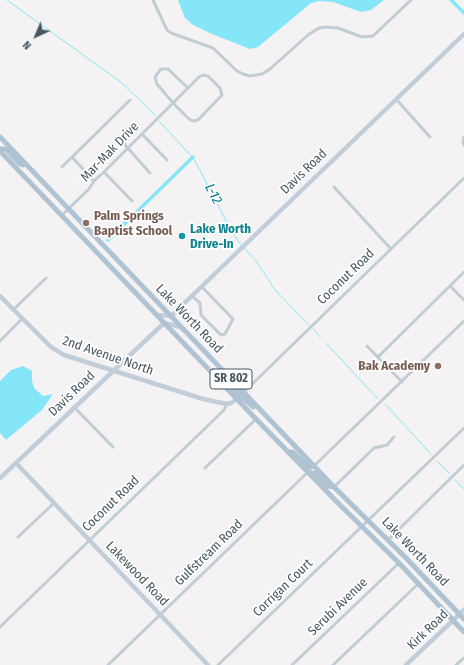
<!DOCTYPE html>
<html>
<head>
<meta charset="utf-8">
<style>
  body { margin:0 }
  #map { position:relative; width:464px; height:665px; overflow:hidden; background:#f4f2f2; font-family:"Fira Sans Condensed",sans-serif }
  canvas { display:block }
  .north { position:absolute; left:16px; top:16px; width:40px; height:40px; -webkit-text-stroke:3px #fff; paint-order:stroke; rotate:224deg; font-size:11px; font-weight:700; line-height:16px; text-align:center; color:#475762 }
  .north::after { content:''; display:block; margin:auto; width:14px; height:18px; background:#475762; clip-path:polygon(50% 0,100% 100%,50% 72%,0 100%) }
</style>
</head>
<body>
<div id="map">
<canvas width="464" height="665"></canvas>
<div class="north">N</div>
</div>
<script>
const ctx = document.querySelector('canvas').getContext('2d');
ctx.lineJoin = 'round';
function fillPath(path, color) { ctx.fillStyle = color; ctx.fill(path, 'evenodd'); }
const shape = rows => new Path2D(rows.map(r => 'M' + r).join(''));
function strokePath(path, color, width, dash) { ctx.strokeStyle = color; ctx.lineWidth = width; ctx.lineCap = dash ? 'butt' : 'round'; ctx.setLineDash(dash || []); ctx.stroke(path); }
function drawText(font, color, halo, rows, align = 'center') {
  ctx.font = font + ' "Fira Sans Condensed",sans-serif'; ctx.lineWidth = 3.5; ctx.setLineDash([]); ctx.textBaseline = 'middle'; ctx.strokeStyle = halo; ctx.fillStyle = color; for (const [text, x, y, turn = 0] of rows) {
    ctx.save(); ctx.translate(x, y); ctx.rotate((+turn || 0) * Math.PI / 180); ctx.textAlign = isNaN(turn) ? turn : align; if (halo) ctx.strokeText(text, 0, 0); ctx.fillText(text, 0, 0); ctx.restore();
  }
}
fillPath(shape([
  [178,0,384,0,371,10,361,12,333,2,320,1,311,3,258,47,250,49,212,34,193,25,185,18],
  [23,366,32,371,32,381,34,388,43,396,53,394,42,410,6,440,0,433,0,381,11,370]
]), '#85e6f7');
strokePath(shape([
  [7,0,122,83,156,116],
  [159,121,194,159,233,234,241,245],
  [244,248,257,262,275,290,309,325],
  [313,329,320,337],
  [326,343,377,398],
  [385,404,431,454],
  [437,461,450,474],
  [455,480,464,489]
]), '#85e6f7', 1);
strokePath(shape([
  [451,0,464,13],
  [108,240,193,157]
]), '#85e6f7', 3.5);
strokePath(shape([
  [153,0,167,30,171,33,213,48,237,71,243,74,250,76,262,74,270,69,308,35,319,28,326,27,338,28,362,37,373,36,411,0],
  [396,99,430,137],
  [133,124,126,130,125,145,150,173],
  [142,134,167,160],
  [464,137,463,142,464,145],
  [72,157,94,181],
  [62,167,130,100],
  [104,172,132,201],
  [334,187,391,249],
  [62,215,89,189,94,181,104,172,199,77,203,75,208,76,220,88,222,95,198,120,193,121,189,119,173,103,157,84,155,77,161,69,168,69,188,88],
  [450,286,464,300],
  [192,296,200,303,201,315,221,335,225,334,233,319,202,287],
  [13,310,46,278],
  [0,341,22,319],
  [367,346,402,382],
  [378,357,464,272],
  [244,392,464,178],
  [74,407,113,447],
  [314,466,464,321],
  [205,468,256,419],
  [334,487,374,448,387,445,394,437],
  [18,537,54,503],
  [388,540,464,465],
  [0,627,224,410,227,404],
  [108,665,308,472],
  [218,665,464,428],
  [292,665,399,563],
  [333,665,418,584],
  [456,665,464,658]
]), '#c1cdd5', 3);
strokePath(shape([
  [0,296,51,347,64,355,203,399,227,404,231,403,237,399],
  [157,315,171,316,464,34],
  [16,463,208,665],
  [0,478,164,323,181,327],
  [406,665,464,610]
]), '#c1ceda', 4.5);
strokePath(shape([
  [0,137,334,487,405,557,464,619],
  [0,149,4,149,7,150,20,164,23,165,25,163],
  [0,151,256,419,338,503,399,563,464,632],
  [222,381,227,383,237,393,239,394,244,392],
  [237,399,243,398,253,407],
  [288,452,293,452,306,465,310,467,314,466],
  [308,472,316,474,328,486,334,487]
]), '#afc3d3', 5);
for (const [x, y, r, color] of [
  [86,223,4,"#8d6e63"],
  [182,236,4,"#0f9aa8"],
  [438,366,4,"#8d6e63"]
]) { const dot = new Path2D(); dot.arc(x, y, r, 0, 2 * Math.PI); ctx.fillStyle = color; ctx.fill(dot); strokePath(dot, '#fff', 1.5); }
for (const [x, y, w] of [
  [231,379,42]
]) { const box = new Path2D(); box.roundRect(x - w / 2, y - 10, w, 20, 3); ctx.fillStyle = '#fff'; ctx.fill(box); strokePath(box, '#475762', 1); }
drawText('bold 12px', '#475762', null, [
  ["SR 802",231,379]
]);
drawText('13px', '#475762', '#fff', [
  ["Mar-Mak Drive",110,152,-46],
  ["Davis Road",304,172,-44],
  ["Coconut Road",346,277,-44],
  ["Lake Worth Road",189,319,46],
  ["2nd Avenue North",108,356,19],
  ["Davis Road",72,394,-44],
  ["Coconut Road",111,504,-44],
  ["Lake Worth Road",415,552,46],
  ["Gulfstream Road",209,553,-44],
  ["Lakewood Road",137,574,46],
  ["Corrigan Court",283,588,-44],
  ["Serubi Avenue",338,607,-44],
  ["Kirk Road",428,630,-44]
]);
drawText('bold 13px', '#785e54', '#fff', [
  ["Palm Springs",94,216],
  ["Baptist School",94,231],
  ["Bak Academy",430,366,"right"]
], 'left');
drawText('bold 13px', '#0d838f', '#fff', [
  ["Lake Worth",190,229],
  ["Drive-In",190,244]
], 'left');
drawText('italic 14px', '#047c91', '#fff', [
  ["L-12",213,194,62]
]);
</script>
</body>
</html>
